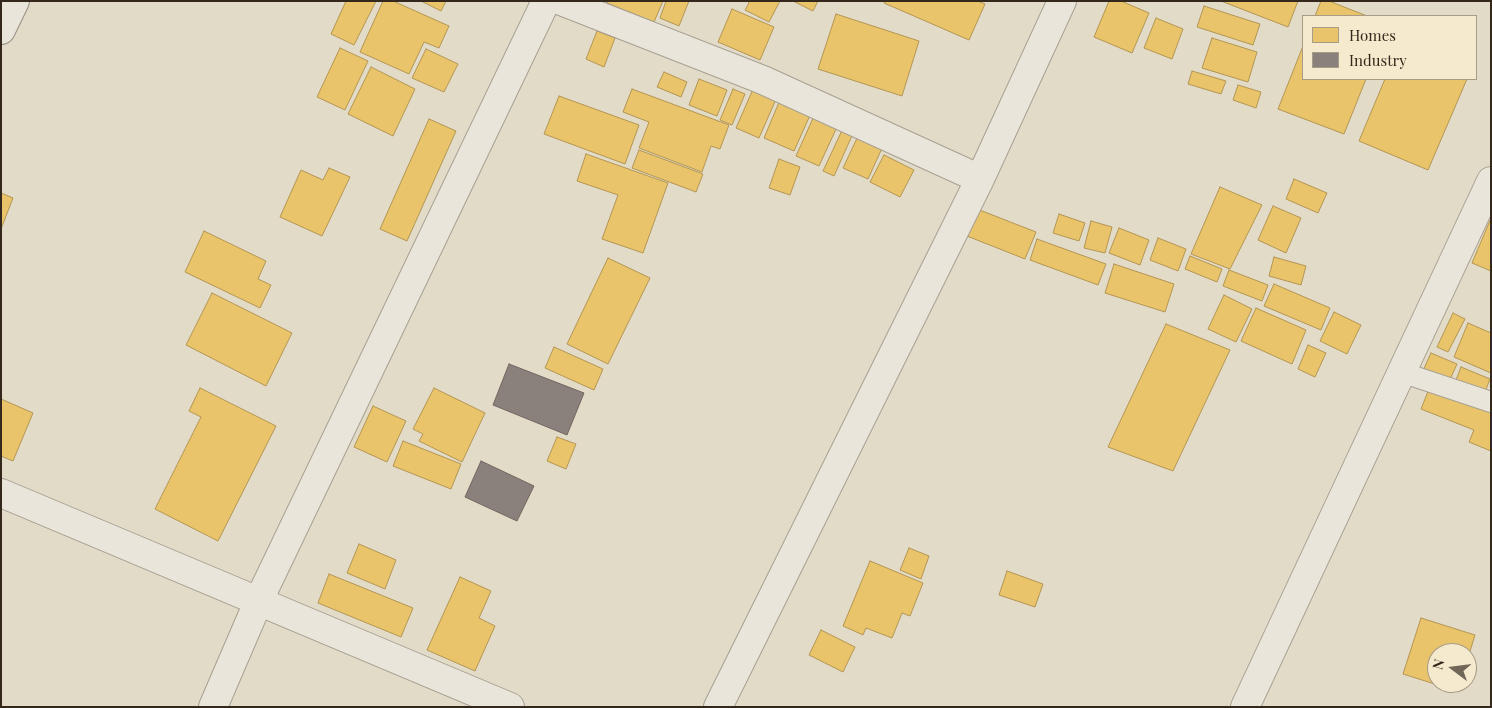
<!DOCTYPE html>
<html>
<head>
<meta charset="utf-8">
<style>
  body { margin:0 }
  #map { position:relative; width:1492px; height:708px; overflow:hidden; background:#e2dbc8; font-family:"Playfair Display",serif }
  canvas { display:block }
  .frame { position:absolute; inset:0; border:2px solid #34281c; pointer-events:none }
  .legend { position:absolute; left:1302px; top:15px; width:175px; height:65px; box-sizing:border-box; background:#f5eacd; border:1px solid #a89c86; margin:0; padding:6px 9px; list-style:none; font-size:15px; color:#34281c }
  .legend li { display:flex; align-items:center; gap:10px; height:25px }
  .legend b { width:25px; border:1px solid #a89c86 }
  .north { position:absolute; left:1427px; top:643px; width:50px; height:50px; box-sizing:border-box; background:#f5eacd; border:1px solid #a89c86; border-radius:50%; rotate:285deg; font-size:14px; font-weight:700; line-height:20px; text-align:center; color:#34281c }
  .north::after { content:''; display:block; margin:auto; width:18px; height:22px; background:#716758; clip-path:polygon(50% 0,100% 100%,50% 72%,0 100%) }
</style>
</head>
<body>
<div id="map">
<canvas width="1492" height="708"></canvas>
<div class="frame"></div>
<ul class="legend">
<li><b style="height:14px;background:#e9c46a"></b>Homes</li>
<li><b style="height:14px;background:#8a817c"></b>Industry</li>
</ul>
<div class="north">N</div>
</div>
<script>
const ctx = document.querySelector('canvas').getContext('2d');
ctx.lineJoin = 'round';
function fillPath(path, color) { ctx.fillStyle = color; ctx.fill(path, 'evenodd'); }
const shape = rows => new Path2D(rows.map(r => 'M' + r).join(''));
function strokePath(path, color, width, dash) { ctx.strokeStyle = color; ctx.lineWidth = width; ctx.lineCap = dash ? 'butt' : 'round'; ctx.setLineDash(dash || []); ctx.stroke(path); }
const homes = shape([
  [346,1,376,1,354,45,331,34,346,1],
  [383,1,393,1,449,26,439,48,424,42,409,74,360,52,383,1],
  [421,1,446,1,441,11,421,1],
  [608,1,663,1,654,22,607,3,608,1],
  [666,1,689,1,679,26,660,18,666,1],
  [747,1,780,1,769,22,745,10,749,3,747,1],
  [793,1,818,1,813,11,793,1],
  [885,1,978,1,985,4,969,40,884,3,885,1],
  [1109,1,1121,1,1149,13,1132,53,1094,37,1109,1],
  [1221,1,1298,1,1288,27,1221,1],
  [1321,1,1329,1,1367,16,1315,16,1321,1],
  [1204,6,1260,24,1253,45,1197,27,1204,6],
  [732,9,774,27,760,60,718,42,732,9],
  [836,14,919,41,902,96,818,69,836,14],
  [1156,18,1183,29,1172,59,1144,48,1156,18],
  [597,31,615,38,604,67,586,59,597,31],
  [1212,38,1257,52,1248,82,1202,68,1212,38],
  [1303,46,1303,79,1366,79,1344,134,1278,109,1303,46],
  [340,48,368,61,345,110,317,97,340,48],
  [426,49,458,64,444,92,412,78,426,49],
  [371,67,415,89,393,136,348,114,371,67],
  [1192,71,1226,81,1221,94,1188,84,1192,71],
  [664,72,687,82,681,97,657,87,664,72],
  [699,79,727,90,717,116,689,105,699,79],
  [1385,79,1467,79,1428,170,1359,141,1385,79],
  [1238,85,1261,92,1256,108,1233,100,1238,85],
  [754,87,777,97,759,138,736,128,754,87],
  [632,89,729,125,720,149,711,146,702,172,639,148,649,122,623,112,632,89],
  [733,89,745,94,732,125,720,120,733,89],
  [559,96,639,125,625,164,544,134,559,96],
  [780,100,811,113,794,151,764,138,780,100],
  [814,116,837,127,819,166,796,156,814,116],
  [429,119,456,131,407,241,380,229,429,119],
  [845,124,855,129,834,176,823,171,845,124],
  [859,134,883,146,868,179,843,168,859,134],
  [639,150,703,174,696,192,632,168,639,150],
  [586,154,668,183,643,253,602,239,618,195,577,181,586,154],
  [884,155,914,170,900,197,870,182,884,155],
  [779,159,800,167,790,195,769,188,779,159],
  [329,168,350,177,322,236,280,217,301,170,323,180,329,168],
  [1294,179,1327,193,1318,213,1286,199,1294,179],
  [1220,187,1262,205,1230,269,1191,254,1220,187],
  [1,193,13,198,1,229,1,193],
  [1273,206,1301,218,1286,253,1258,240,1273,206],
  [977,209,1036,232,1025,259,967,236,977,209],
  [1059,214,1085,223,1079,241,1053,233,1059,214],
  [1491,218,1491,271,1472,263,1491,218],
  [1091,221,1112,227,1105,253,1084,248,1091,221],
  [1119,228,1149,240,1140,265,1109,253,1119,228],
  [204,231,266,261,258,279,271,285,260,308,185,272,204,231],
  [1158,238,1186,249,1178,271,1150,260,1158,238],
  [1037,239,1106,264,1098,285,1030,260,1037,239],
  [1190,256,1222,269,1217,282,1185,269,1190,256],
  [1274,257,1306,266,1301,285,1269,276,1274,257],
  [608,258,650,278,608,364,567,344,608,258],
  [1114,264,1174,284,1165,312,1105,293,1114,264],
  [1229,270,1268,285,1262,301,1223,286,1229,270],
  [1274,284,1330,308,1321,330,1264,306,1274,284],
  [212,293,292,333,266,386,186,345,212,293],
  [1224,295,1252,309,1236,342,1208,329,1224,295],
  [1256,308,1306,330,1292,364,1241,341,1256,308],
  [1334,312,1361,325,1347,354,1320,341,1334,312],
  [1453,313,1465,319,1448,352,1437,347,1453,313],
  [1468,323,1491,333,1491,373,1454,357,1468,323],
  [1166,324,1230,350,1173,471,1108,447,1166,324],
  [1308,345,1326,353,1315,377,1298,369,1308,345],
  [554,347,603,369,594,390,545,368,554,347],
  [1431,353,1457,364,1448,384,1422,373,1431,353],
  [1461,367,1490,379,1482,400,1453,388,1461,367],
  [200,388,276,426,218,541,155,509,201,417,189,411,200,388],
  [434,388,485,413,462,462,419,441,423,434,413,429,434,388],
  [1429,389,1482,410,1484,406,1491,409,1491,451,1469,442,1474,430,1421,409,1429,389],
  [1,399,33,413,13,461,1,456,1,399],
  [373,406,406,421,387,462,354,447,373,406],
  [557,437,576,444,566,469,547,461,557,437],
  [403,441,461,464,451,489,393,466,403,441],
  [359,544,396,560,385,589,347,573,359,544],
  [909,548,929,556,921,579,900,570,909,548],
  [870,561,923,583,910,616,902,613,892,638,866,628,863,635,843,626,870,561],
  [1007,571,1043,584,1035,607,999,595,1007,571],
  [329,574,413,608,401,637,318,603,329,574],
  [460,577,491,591,479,618,495,626,475,671,427,650,460,577],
  [1421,618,1475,635,1467,661,1467,653,1437,653,1437,683,1460,683,1457,691,1403,674,1421,618],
  [821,630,855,647,843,672,809,655,821,630]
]);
fillPath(homes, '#e9c46a');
strokePath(homes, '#b39553', 1);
const industry = shape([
  [509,364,584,393,567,435,493,405,509,364],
  [481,461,534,486,517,521,465,497,481,461]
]);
fillPath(industry, '#8a817c');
strokePath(industry, '#70665f', 1);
const lane = shape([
  [1401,372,1491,402]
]);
const street = shape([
  [561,1,763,80,980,179],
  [1,493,510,707],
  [213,707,259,600,546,1],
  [718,707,980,179,1062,1],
  [1245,707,1491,181]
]);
const secondary = shape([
  [1,30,15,1]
]);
strokePath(lane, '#a7a092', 22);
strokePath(street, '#a7a092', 30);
strokePath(secondary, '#968f82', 30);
strokePath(lane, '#eae5db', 20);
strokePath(street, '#eae5db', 28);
strokePath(secondary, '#eae5db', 28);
</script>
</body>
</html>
